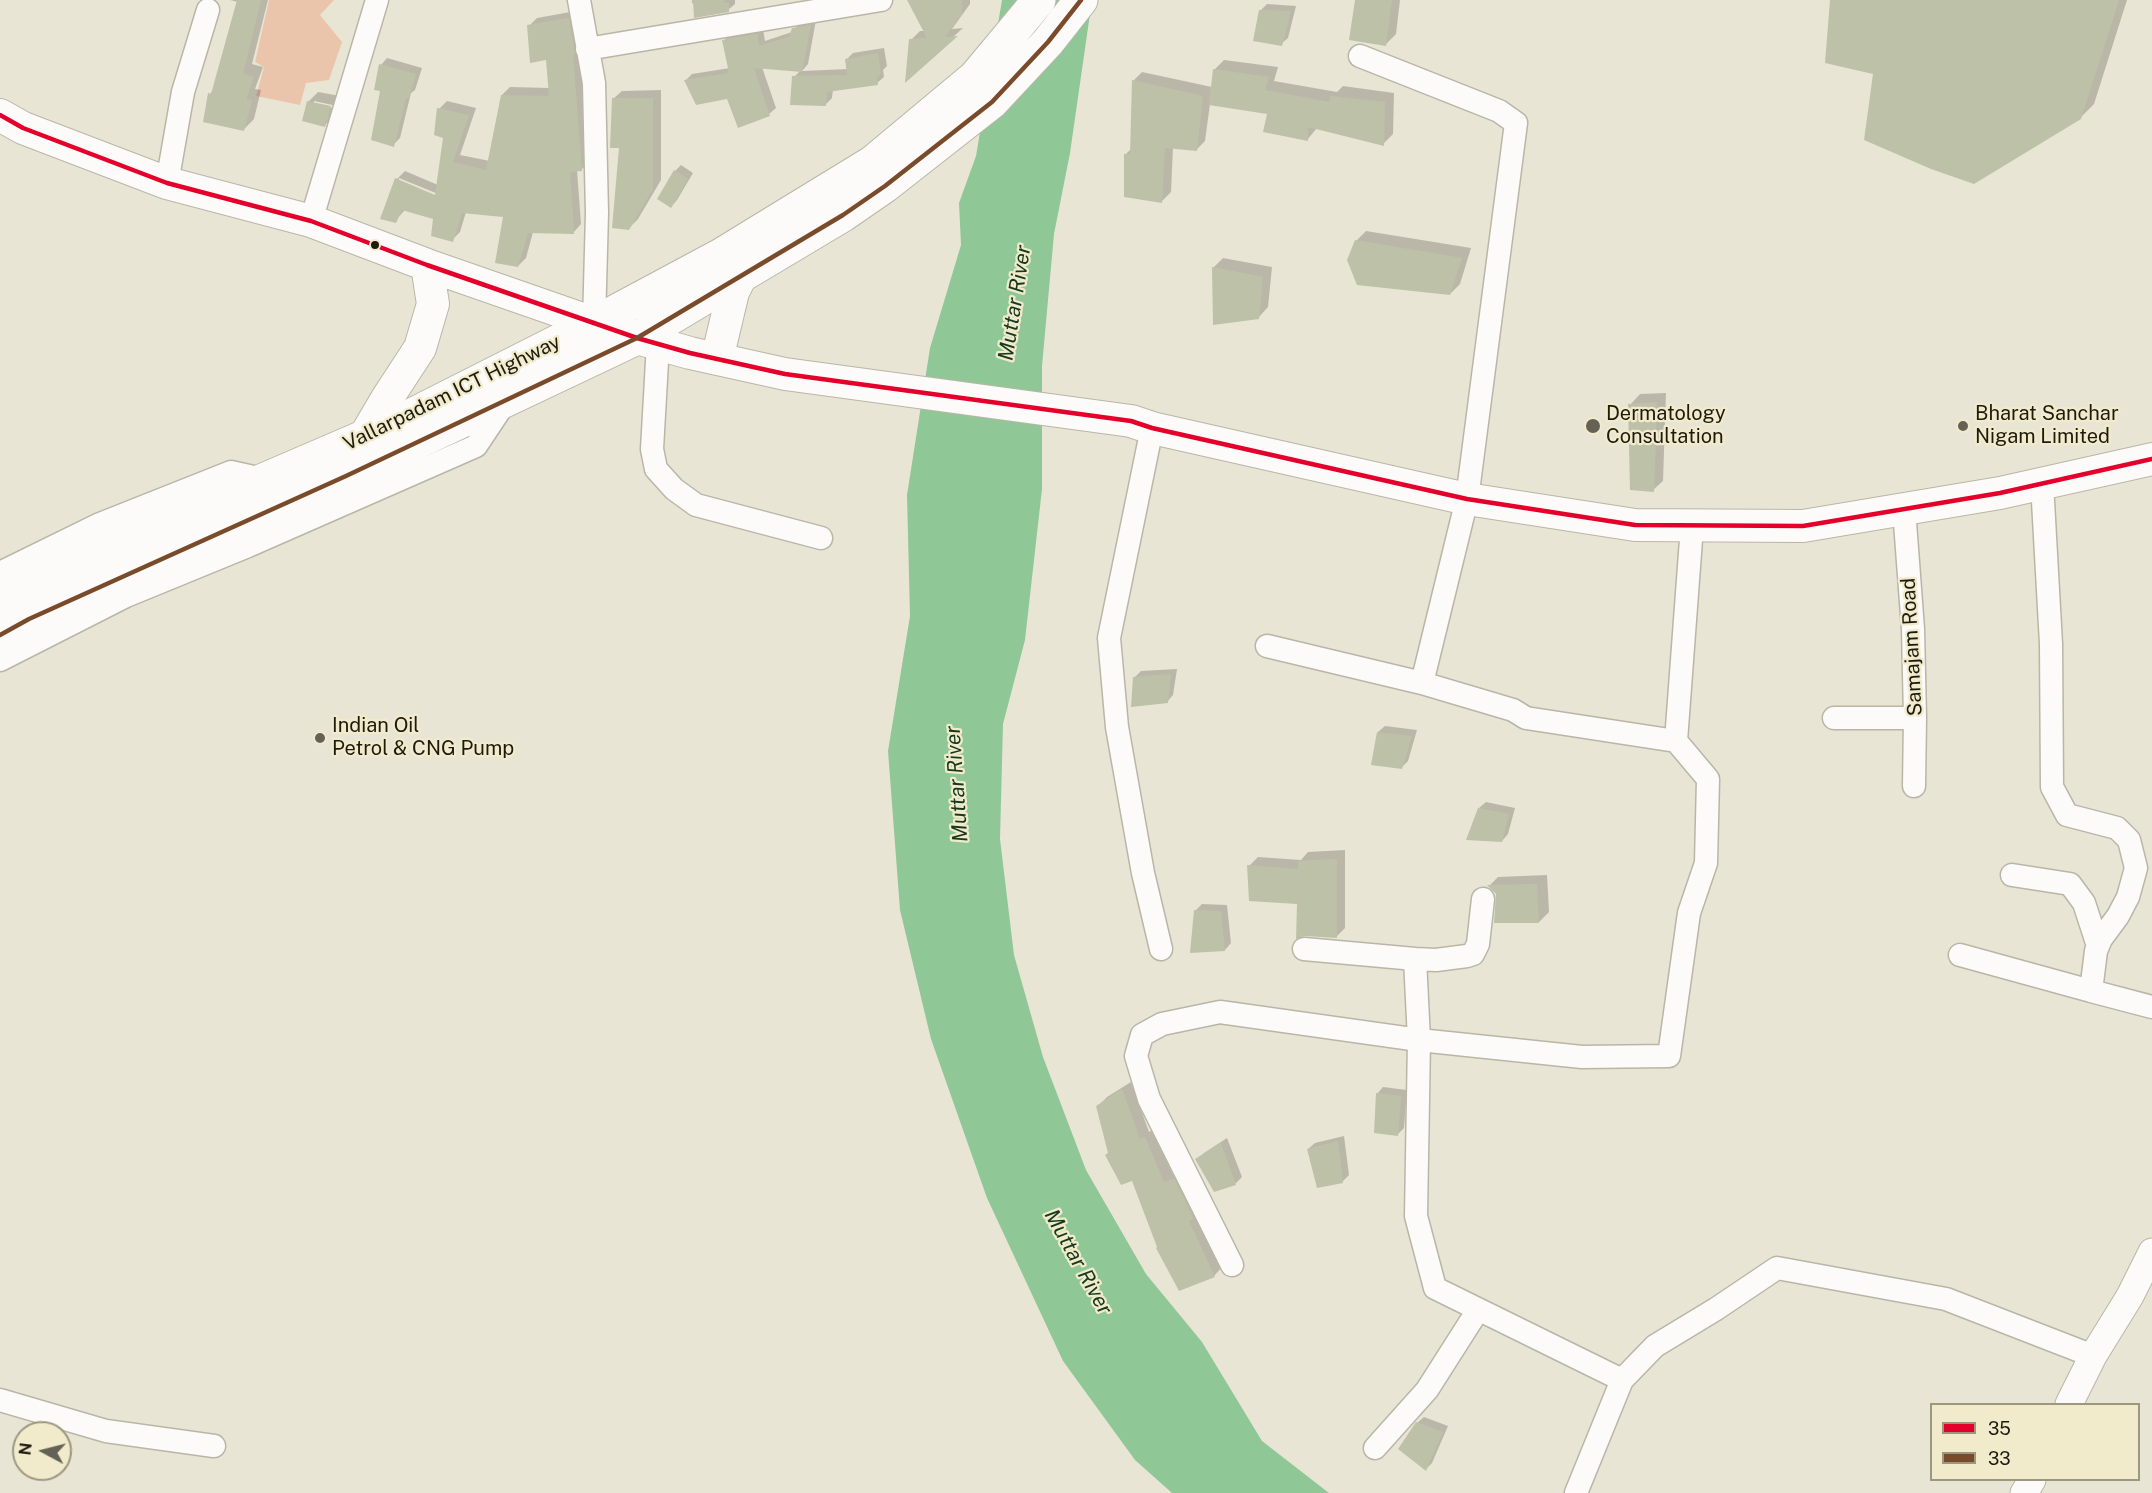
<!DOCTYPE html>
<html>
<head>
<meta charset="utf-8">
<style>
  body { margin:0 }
  #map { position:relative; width:2152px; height:1493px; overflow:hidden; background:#e9e5d4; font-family:"Public Sans",sans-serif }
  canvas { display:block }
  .legend { position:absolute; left:1930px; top:1403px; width:210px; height:78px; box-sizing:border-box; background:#f1ebcc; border:2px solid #9c9880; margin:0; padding:8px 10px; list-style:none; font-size:18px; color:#1d1b0f }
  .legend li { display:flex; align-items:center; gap:12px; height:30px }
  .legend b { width:30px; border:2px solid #9c9880 }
  .north { position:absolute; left:12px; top:1421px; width:60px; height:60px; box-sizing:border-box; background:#f1ebcc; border:2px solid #9c9880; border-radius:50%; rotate:277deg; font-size:16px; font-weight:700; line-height:24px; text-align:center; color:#1d1b0f }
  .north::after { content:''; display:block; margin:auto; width:21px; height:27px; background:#646254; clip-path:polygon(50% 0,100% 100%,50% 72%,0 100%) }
</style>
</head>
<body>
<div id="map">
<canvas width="2152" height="1493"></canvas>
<ul class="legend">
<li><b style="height:8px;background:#e4002b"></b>35</li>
<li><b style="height:8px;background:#7a4b2a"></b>33</li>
</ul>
<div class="north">N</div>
</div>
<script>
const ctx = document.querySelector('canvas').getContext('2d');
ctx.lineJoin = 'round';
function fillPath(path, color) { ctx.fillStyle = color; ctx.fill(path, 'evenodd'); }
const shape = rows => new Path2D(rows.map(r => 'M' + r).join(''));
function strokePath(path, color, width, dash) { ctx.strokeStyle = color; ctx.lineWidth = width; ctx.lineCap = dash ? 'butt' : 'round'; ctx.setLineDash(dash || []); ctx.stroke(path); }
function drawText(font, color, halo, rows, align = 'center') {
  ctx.font = font + ' "Public Sans",sans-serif'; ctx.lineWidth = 4.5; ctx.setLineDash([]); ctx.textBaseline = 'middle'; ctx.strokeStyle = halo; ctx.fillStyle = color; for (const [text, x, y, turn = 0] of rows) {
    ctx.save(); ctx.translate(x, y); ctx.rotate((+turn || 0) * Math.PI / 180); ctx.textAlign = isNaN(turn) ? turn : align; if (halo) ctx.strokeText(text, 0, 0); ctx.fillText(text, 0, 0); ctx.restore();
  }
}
fillPath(shape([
  [269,0,334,0,320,15,342,42,329,80,306,83,300,105,256,96,264,67,255,62]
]), '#eac5ac');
fillPath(shape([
  [1002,0,1092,0,1070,153,1054,234,1042,366,1042,489,1025,640,1003,724,1000,839,1014,955,1043,1057,1086,1170,1146,1274,1202,1342,1262,1441,1329,1493,1172,1493,1135,1460,1063,1361,987,1198,931,1039,900,910,888,751,910,616,907,495,930,348,961,245,959,203,976,156]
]), '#8fc896');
fillPath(shape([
  [230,0,268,0,252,64,263,67,255,89,261,90,254,119,244,129,210,94,214,89,238,2],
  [692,0,735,0,735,4,728,10,695,4,692,3],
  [912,0,970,0,970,4,952,29,963,28,907,79,911,40,920,31,925,31],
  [1357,0,1400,0,1396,34,1386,44],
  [1832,0,2127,0,2094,104,2080,118,1875,73],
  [1267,4,1296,6,1288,38,1281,44,1260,11],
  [576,11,582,45,589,162,581,170,577,170,581,224,574,232,533,232,526,258,518,266,505,216,466,212,460,232,452,240,434,218,405,210,395,221,397,179,405,171,438,185,444,137,439,109,447,101,476,108,460,155,490,161,502,95,510,87,550,88,547,58,529,26,537,18],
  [399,178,443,196,441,199,399,181],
  [816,20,808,64,802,71,848,69,847,59,853,53,884,48,887,66,883,70,884,77,877,83,833,89,832,98,825,105,794,77,800,71,762,67,776,108,769,114,686,80,692,74,730,68,723,41,730,35,763,29,765,41,792,32,800,23],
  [387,58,422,68,415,90,411,93,400,138,393,145,381,90,381,65],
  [1224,60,1278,67,1274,81,1337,92,1343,86,1394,93,1393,134,1383,144,1317,128,1307,140,1269,113,1210,104,1205,141,1196,150,1173,147,1171,192,1162,201,1126,154,1131,149,1133,81,1142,72,1212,87,1214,70],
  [661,90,661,180,638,219,629,228,621,147,613,99,622,91],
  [318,92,340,96,337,106,314,101,314,104,337,109,334,116,324,126,308,102],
  [681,165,693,173,677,200,671,207,675,171],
  [1366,231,1471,248,1460,284,1450,294,1356,241],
  [1223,258,1272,267,1268,307,1258,318,1213,268],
  [1666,393,1663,481,1653,490,1630,405,1640,394],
  [1177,669,1173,695,1167,702,1134,678,1141,671],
  [1385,726,1417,730,1408,761,1401,768,1378,732],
  [1486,802,1515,808,1508,834,1502,841,1479,808],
  [1345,850,1345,928,1336,937,1298,903,1249,866,1258,857,1301,860,1308,852],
  [1547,875,1549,912,1539,922,1489,886,1498,877],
  [1202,904,1227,905,1231,943,1225,950,1196,910],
  [1131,1082,1149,1132,1154,1129,1173,1175,1182,1171,1222,1267,1214,1276,1109,1152,1098,1106,1107,1097],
  [1383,1087,1407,1090,1404,1128,1398,1134,1377,1094],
  [1344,1136,1349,1175,1342,1182,1308,1149,1315,1143],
  [1227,1138,1242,1177,1236,1183,1215,1191,1197,1159,1204,1153],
  [1424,1417,1448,1426,1432,1463,1426,1469,1417,1423]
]), '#0003');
fillPath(shape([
  [237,0,261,0,243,74,254,77,246,99,252,100,244,131,203,122,208,93,211,94],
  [693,0,725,0,724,3,729,3,729,12,694,18],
  [907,0,962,0,962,14,945,37,958,36,905,83,909,39,927,38],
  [1355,0,1392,0,1386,46,1349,40],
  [1830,0,2119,0,2081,119,1974,184,1931,169,1864,140,1873,74,1825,63],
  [1259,10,1291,11,1282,46,1253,41],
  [569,18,575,54,573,55,582,171,570,172,574,234,528,233,518,267,495,263,503,217,462,213,453,242,431,236,433,219,402,210,396,223,380,219,395,178,435,195,443,138,434,135,437,108,469,115,453,162,486,170,501,95,549,96,546,60,530,63,527,25],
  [811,25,802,72,754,68,770,116,738,128,727,99,696,105,684,80,729,73,722,40,757,34,759,46,789,37,792,28],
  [878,53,881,74,877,78,878,85,827,92,826,106,790,105,792,76,847,75,845,59],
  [379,64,416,74,409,98,406,98,394,147,371,140,380,91,374,90],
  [1213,69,1269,77,1265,90,1329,102,1331,96,1385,102,1384,146,1308,127,1308,141,1263,132,1267,114,1209,105],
  [1132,80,1203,96,1197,151,1165,148,1162,203,1124,197,1124,154,1130,154],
  [612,98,653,98,653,189,629,230,612,228,619,148,610,148],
  [307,101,331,106,325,127,302,121],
  [674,170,688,179,671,208,657,199],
  [1355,240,1462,258,1450,295,1357,285,1347,260],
  [1212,267,1263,277,1259,319,1213,325],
  [1657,402,1654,492,1630,490,1628,404],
  [1171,674,1168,703,1131,707,1133,677],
  [1377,732,1412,736,1402,769,1371,765],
  [1478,808,1509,814,1502,842,1466,840],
  [1337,859,1337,938,1305,936,1296,939,1297,904,1249,901,1247,865,1298,869,1298,861],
  [1537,884,1539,923,1494,923,1496,894,1487,885],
  [1194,910,1221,911,1225,951,1190,953],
  [1122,1089,1140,1139,1145,1137,1164,1182,1174,1179,1190,1211,1193,1219,1189,1221,1215,1277,1179,1291,1156,1248,1157,1247,1132,1181,1121,1185,1105,1155,1108,1153,1096,1106],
  [1376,1093,1401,1096,1398,1136,1374,1133],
  [1338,1141,1343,1183,1317,1188,1307,1149],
  [1221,1143,1236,1185,1214,1192,1195,1159],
  [1416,1422,1443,1432,1426,1471,1398,1449]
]), '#bdc1a8');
const minor = shape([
  [579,0,594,83,597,213,594,323],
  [587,49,881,0],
  [1360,56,1499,111,1516,123,1467,499,1422,683],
  [167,183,183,92,208,10],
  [311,221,377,0],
  [658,344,652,449,656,469,674,489,696,505,821,538],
  [1152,428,1109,638,1117,727,1143,873,1161,949],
  [2042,483,2051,644,2052,787,2067,815,2117,828,2129,840,2136,868,2128,897,2118,916,2101,939,2096,951,2091,991,2152,1007],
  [1904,509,1913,629,1915,718,1914,786],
  [0,573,100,524,231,472,267,480],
  [1267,646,1422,683,1513,710,1526,718,1676,741],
  [0,660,126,596,248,546,476,446,506,401],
  [1834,718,1915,718],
  [2012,875,2070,884,2084,903,2098,946],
  [1304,949,1415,959,1436,960,1467,956,1473,954,1478,944,1483,899],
  [1960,955,2091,991],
  [1415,959,1419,1040,1416,1216,1435,1288,1622,1380,1655,1346,1716,1309,1777,1268,1946,1299,2093,1356],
  [1232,1265,1149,1099,1136,1056,1142,1035,1162,1024,1220,1012,1419,1040,1582,1057,1669,1056,1689,913,1706,863,1708,779,1676,741,1692,526],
  [0,1400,106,1431,214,1446],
  [1375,1448,1427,1390,1478,1310],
  [1576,1493,1622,1380]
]);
const tertiary = shape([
  [2069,1404,2093,1356,2130,1296,2152,1252],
  [2024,1493,2032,1480]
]);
const secondary = shape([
  [0,115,23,128,167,183,311,221,427,265,637,338,690,353,785,374,1131,421,1152,428,1467,499,1635,525,1803,526,2000,493,2152,459],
  [717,359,733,292,741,276],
  [365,436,388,397,420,348,433,304,427,265]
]);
const trunk = shape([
  [0,603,45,578,140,533,396,423,594,323,721,255,873,162,975,77,1039,0],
  [0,635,29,619,346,476,637,338,843,215,885,186,992,102,1048,42,1081,0]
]);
strokePath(minor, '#b9b6a8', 25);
strokePath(tertiary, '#b9b6a8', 29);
strokePath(secondary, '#b9b6a8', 34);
strokePath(trunk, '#b9b6a8', 35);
strokePath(minor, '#fcfbf9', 22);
strokePath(tertiary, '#fcfbf9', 27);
strokePath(secondary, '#fcfbf9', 32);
strokePath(trunk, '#fcfbf9', 33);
strokePath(shape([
  [0,115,23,128,167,183,311,221,427,265,637,338,690,353,785,374,1131,421,1152,428,1467,499,1635,525,1803,526,2000,493,2152,459]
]), '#e4002b', 4.5);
strokePath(shape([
  [0,635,29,619,346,476,637,338,843,215,885,186,992,102,1048,42,1081,0]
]), '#7a4b2a', 4.5);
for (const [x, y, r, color] of [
  [375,245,5,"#1d1b0f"],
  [1593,426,8,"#646254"],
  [1963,426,6,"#646254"],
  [320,738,6,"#646254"]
]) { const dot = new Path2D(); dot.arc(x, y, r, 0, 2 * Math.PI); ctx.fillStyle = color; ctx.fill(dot); strokePath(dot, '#f1ebcc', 2); }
drawText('20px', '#1d1b0f', '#f1ebcc', [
  ["Vallarpadam ICT Highway",452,393,-26],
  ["Samajam Road",1912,647,-93]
]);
drawText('20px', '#1d1b0f', '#f1ebcc', [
  ["Dermatology",1606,414],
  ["Consultation",1606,437],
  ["Bharat Sanchar",1975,414],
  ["Nigam Limited",1975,437],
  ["Indian Oil",332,726],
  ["Petrol & CNG Pump",332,749]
], 'left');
drawText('italic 21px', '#15381e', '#f1ebcc', [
  ["Muttar River",1015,303,-81],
  ["Muttar River",957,784,-94],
  ["Muttar River",1078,1262,61]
]);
</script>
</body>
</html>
